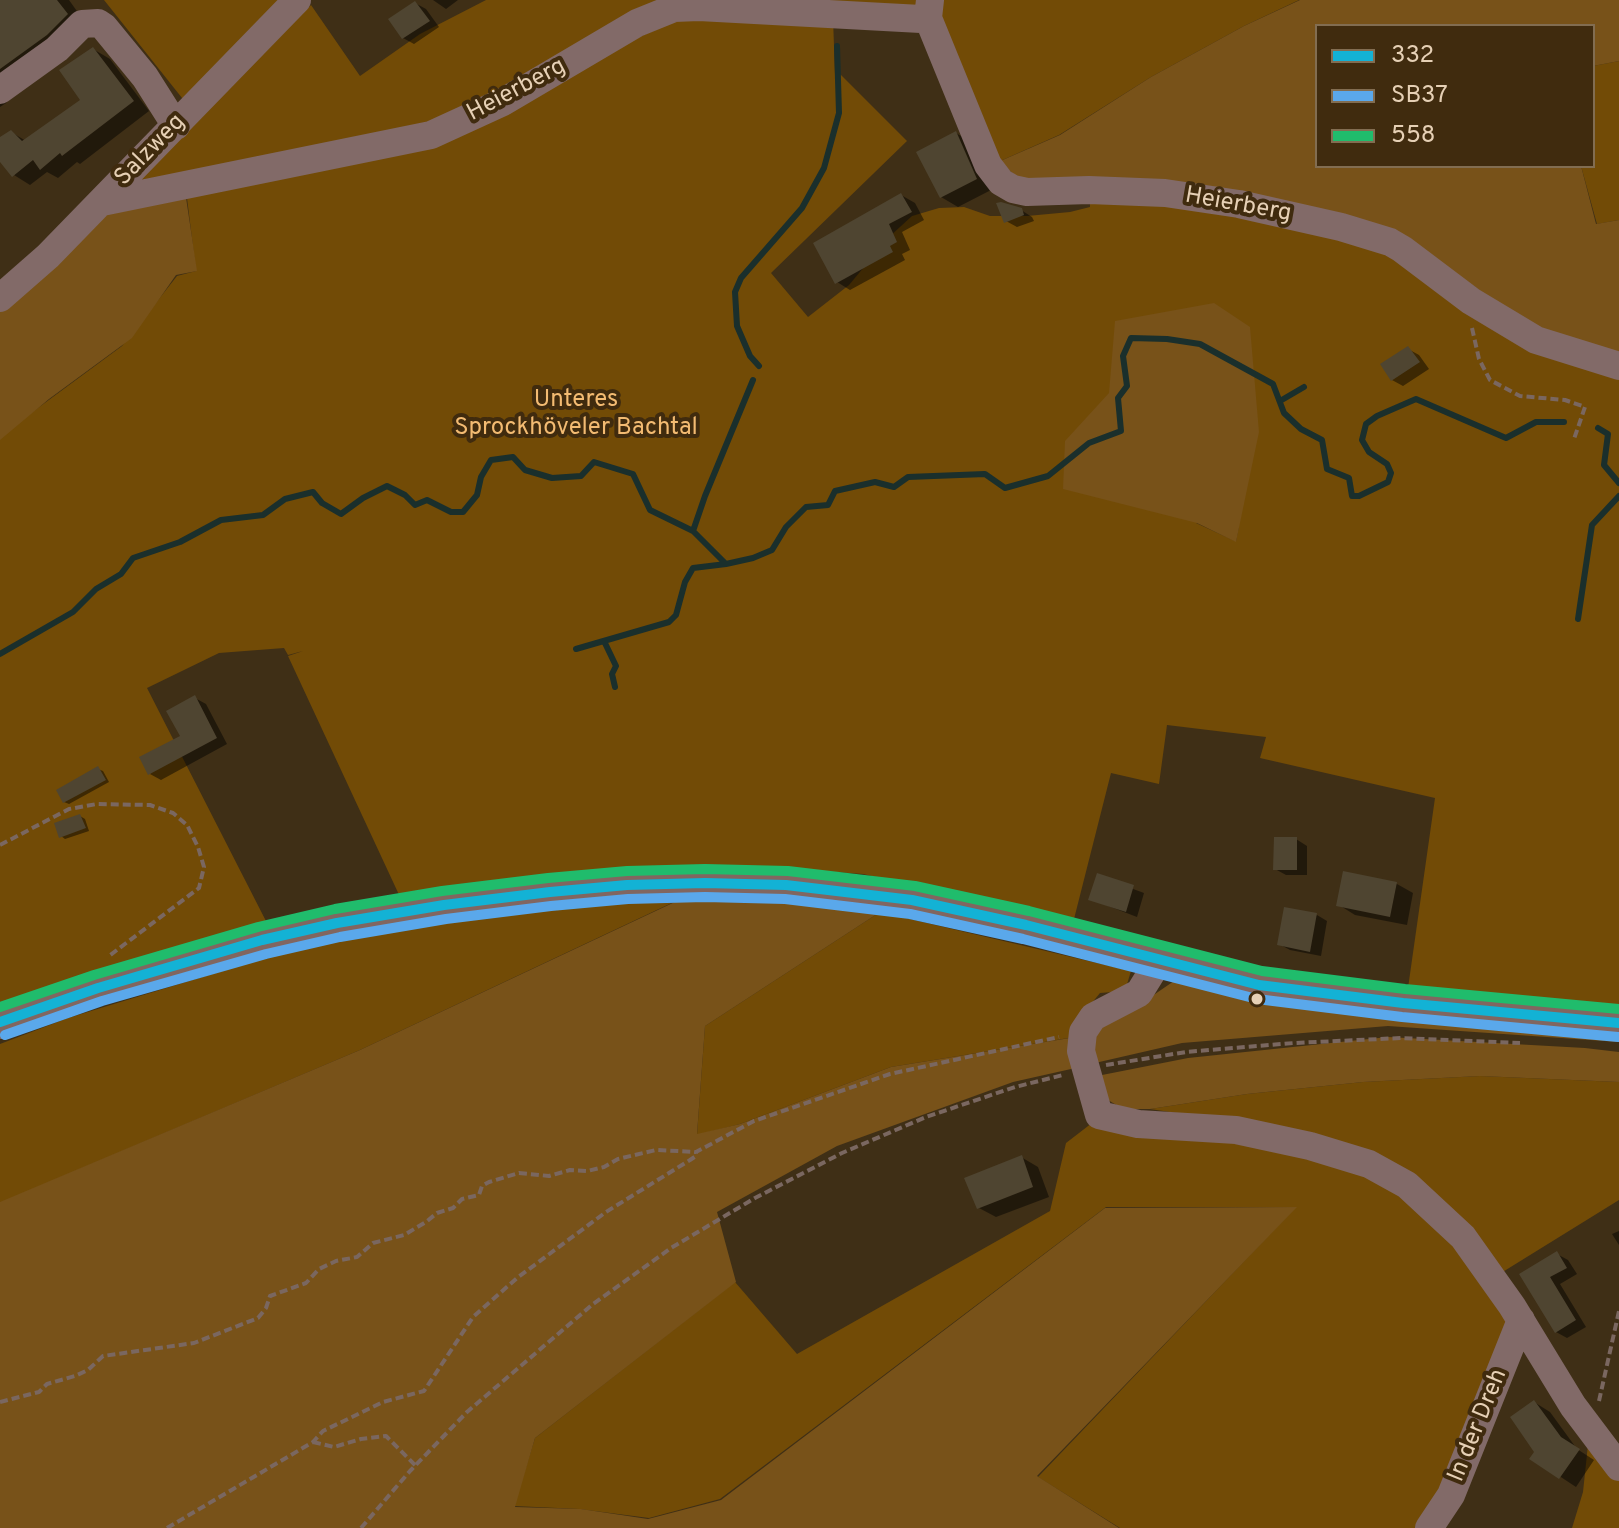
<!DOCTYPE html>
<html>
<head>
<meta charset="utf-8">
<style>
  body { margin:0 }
  #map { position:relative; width:1619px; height:1528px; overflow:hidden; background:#3f2f16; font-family:Overpass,sans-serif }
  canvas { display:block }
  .legend { position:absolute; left:1315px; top:24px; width:280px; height:144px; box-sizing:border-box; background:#402b0e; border:2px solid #826d51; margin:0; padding:10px 14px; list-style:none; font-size:24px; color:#e6d0b5 }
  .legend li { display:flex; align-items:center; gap:16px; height:40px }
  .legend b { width:40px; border:2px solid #826d51 }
</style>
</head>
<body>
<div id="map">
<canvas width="1619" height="1528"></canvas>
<ul class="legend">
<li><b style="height:10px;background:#13b2d5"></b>332</li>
<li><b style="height:10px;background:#5aa8eb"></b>SB37</li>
<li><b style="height:10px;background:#20bc6c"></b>558</li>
</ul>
</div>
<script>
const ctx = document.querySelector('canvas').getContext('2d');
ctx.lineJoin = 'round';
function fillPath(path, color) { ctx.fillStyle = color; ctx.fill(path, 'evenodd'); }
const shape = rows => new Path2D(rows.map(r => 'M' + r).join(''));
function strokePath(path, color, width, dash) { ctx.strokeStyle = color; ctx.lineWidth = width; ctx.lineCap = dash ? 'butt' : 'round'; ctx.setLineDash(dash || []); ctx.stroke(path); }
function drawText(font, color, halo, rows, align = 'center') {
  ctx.font = font + ' Overpass,sans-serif'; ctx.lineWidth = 8; ctx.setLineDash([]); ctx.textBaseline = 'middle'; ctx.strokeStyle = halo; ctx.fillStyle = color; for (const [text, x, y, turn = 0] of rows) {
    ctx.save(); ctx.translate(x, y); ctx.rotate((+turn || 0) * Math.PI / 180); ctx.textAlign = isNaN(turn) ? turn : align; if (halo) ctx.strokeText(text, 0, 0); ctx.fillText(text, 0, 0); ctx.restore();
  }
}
fillPath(shape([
  [104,0,284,0,186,103],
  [486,0,922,0,914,15,710,5,427,133,125,193,311,5,360,76,420,34],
  [934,0,1299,0,1244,26,1151,77,1059,135,998,162],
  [674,10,833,18,835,74,839,73,907,141,771,273,808,317,849,285,889,237,912,216,939,208,964,207,990,216,1027,216,1070,212,1090,207,1090,191,1362,238,1619,370,1619,1007,1408,988,1435,798,1260,758,1266,737,1167,725,1159,784,1111,773,1073,923,863,874,748,866,654,868,401,899,288,656,303,651,288,655,284,648,219,653,147,688,268,925,72,980,0,1004,0,436,122,346,177,276,196,271,186,190,365,155],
  [1196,523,1239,526,1236,541,1235,541],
  [1619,61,1619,220,1597,224,1581,166,1593,166,1593,66],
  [678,900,360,1050,0,1203,0,1044,68,1018,281,953,386,929,543,906],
  [880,912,1131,971,1125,991,1100,993,1082,1015,1075,1037,891,1067,740,1124,697,1135,705,1026],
  [1480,1076,1619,1082,1619,1200,1501,1273,1427,1192,1196,1116,1150,1109,1247,1094,1363,1082],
  [1092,1123,1254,1139,1385,1178,1449,1229,1510,1323,1423,1528,1120,1528,1038,1477,1296,1207,1106,1207,720,1499,649,1518,579,1509,514,1506,535,1438,735,1282,797,1354,1050,1211,1066,1143],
  [1589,1435,1619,1473,1619,1528,1572,1528,1583,1492]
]), '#724b06');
fillPath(shape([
  [1300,0,1619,0,1619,61,1593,66,1593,26,1317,26,1317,166,1581,166,1596,224,1619,220,1619,361,1540,338,1475,287,1362,231,1023,181,998,162,1060,135,1151,77,1244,26],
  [185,191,197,271,176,275,132,338,49,399,0,440,0,302,116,205],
  [1214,303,1250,327,1259,432,1236,542,1197,523,1063,489,1065,441,1109,393,1115,321],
  [771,896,880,912,705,1026,697,1134,740,1124,891,1067,1076,1037,1080,1067,1013,1082,837,1146,717,1212,736,1282,535,1438,515,1507,581,1509,648,1519,721,1500,1105,1208,1297,1207,1037,1476,1119,1528,0,1528,0,1202,360,1050,679,900],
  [1174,981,1260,999,1619,1037,1619,1042,1388,1026,1182,1043,1095,1063,1094,1030,1139,1005],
  [1388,1037,1585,1048,1619,1052,1619,1082,1480,1076,1363,1082,1247,1094,1150,1109,1123,1109,1108,1100,1102,1087,1102,1075,1188,1058]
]), '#785219');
fillPath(shape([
  [0,0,69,0,89,28,13,89,6,103,0,107],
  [433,0,458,0,446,9],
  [415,3,426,9,439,27,414,44,403,38],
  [93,49,110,59,149,111,80,164,77,162,58,178,47,172,30,185,14,175,0,158,0,140,11,132,26,141,83,100],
  [956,133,973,143,993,189,958,207,941,197],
  [901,195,915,203,924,220,902,232,910,250,902,254,905,260,850,290,837,282],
  [1021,210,1032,217,1034,221,1017,227,1006,221],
  [1408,349,1419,355,1429,369,1403,386,1392,380],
  [195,698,206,704,227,744,161,780,150,774,182,737],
  [98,769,103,771,109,782,69,804,64,802],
  [80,816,85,819,89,831,65,839,61,836],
  [1296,839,1307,846,1307,875,1286,875,1275,869],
  [1098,876,1144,893,1137,917,1090,899],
  [1397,884,1413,893,1407,925,1355,915,1339,905],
  [1317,915,1327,921,1321,956,1290,950,1279,944],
  [1021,1157,1038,1167,1049,1197,996,1217,979,1208],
  [1619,1231,1619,1245,1612,1234],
  [1557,1254,1568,1260,1577,1274,1560,1284,1586,1327,1567,1338,1556,1332,1522,1275],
  [1534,1402,1550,1412,1577,1449,1594,1460,1576,1487,1532,1458,1536,1452]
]), '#0007');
strokePath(shape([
  [759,366,750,356,737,326,735,292,741,278,802,208,824,168,839,113,837,46],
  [1280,401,1304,387],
  [1598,428,1608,434,1604,465,1619,483],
  [693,531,705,496,753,380],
  [1578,619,1592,525,1619,496],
  [604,641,616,666,612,674,615,687],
  [576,649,669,622,676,615,685,582,693,568,726,564],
  [0,654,73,612,96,589,121,574,133,558,180,542,221,520,263,515,285,499,313,492,322,503,341,514,363,498,387,486,405,495,415,505,427,500,451,512,463,512,477,495,481,477,491,460,513,457,525,470,552,478,581,476,594,462,633,474,650,510,693,531,726,564,753,558,772,550,786,527,806,507,828,505,835,491,875,482,894,487,908,477,985,474,1005,488,1048,476,1089,443,1121,431,1118,398,1127,386,1123,356,1131,338,1167,339,1200,344,1273,384,1284,413,1301,429,1322,440,1327,469,1349,478,1352,496,1359,496,1388,482,1391,473,1387,464,1369,452,1362,440,1366,424,1377,416,1416,399,1506,438,1536,422,1564,422]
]), '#1a2f2c', 6);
fillPath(shape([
  [0,0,57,0,68,14,47,35,0,69],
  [415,1,430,21,402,39,388,19],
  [93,47,134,101,62,156,60,153,40,170,33,160,12,177,0,162,0,137,11,130,22,141,80,100,59,70],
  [956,131,977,179,940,198,916,152],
  [901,193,912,212,889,224,897,242,890,246,893,252,835,284,813,243],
  [1001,202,1022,208,1024,215,1004,223,996,203],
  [1408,346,1420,362,1391,381,1380,364],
  [195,695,217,738,148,775,139,757,180,736,166,711],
  [98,766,106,780,63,803,56,790],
  [80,814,86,828,59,838,54,823],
  [1274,837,1297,837,1297,870,1273,870],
  [1343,871,1397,882,1390,917,1336,906],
  [1097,873,1134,885,1126,912,1088,900],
  [1284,907,1317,913,1310,952,1277,945],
  [1022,1155,1033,1187,977,1209,964,1178],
  [1557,1251,1567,1268,1550,1277,1576,1320,1555,1333,1519,1274],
  [1534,1400,1561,1437,1580,1449,1559,1479,1529,1459,1534,1452,1510,1417]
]), '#4f4531');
strokePath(shape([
  [1472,328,1479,359,1490,380,1520,396,1565,400,1585,407,1574,439],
  [0,845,69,809,97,804,150,805,173,813,187,825,198,847,204,867,199,888,109,956],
  [1106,1065,1186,1052,1294,1043,1401,1038,1520,1043],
  [1599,1401,1619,1311],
  [0,1402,39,1392,47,1384,75,1376,88,1370,103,1356,194,1343,258,1318,266,1308,270,1296,306,1283,319,1269,336,1261,357,1257,373,1243,404,1235,426,1222,437,1213,453,1208,462,1199,479,1195,482,1186,489,1182,519,1173,549,1176,570,1170,587,1171,604,1167,618,1159,656,1150,696,1152],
  [313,1442,334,1447,361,1439,386,1436,416,1466],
  [167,1528,313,1442,323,1431,383,1402,424,1391,473,1317,517,1278,606,1212,690,1160,696,1156,696,1152,754,1121,890,1074,1059,1037],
  [361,1528,410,1471,467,1412,593,1304,671,1248,755,1198,842,1153,926,1117,1015,1087,1063,1075]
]), '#7a6760', 4, [8, 4]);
strokePath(shape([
  [928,18,988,165,1001,182,1013,189,1027,192,1089,190,1165,193,1239,204,1341,227,1390,242,1402,249,1471,301,1536,340,1619,366],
  [0,90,57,49,82,24,98,23,104,27,145,77,176,126],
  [102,202,431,135,503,102,637,23,674,8,699,7,921,19,928,18,930,0],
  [0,298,48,256,297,0],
  [1155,959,1152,972,1139,993,1093,1017,1083,1032,1081,1051,1099,1115,1138,1124,1236,1130,1310,1146,1369,1164,1407,1185,1463,1237,1512,1306,1573,1406,1619,1467],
  [1429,1528,1451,1495,1521,1320]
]), '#826a68', 28);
strokePath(shape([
  [0,1022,98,988,262,940,337,923,444,905,550,892,627,885,705,883,786,885,912,900,1026,925,1259,985,1403,1003,1619,1023]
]), '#816660', 34);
strokePath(shape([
  [0,1022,98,988,262,940,337,923,444,905,550,892,627,885,705,883,786,885,912,900,1026,925,1259,985,1403,1003,1619,1023]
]), '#13b2d5', 10);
strokePath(shape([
  [5,1035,102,1001,266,954,340,937,446,919,551,906,628,899,705,897,785,899,910,914,1023,939,1257,999,1402,1017,1618,1037]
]), '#5aa8eb', 10);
strokePath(shape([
  [0,1007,94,975,258,927,335,909,442,891,548,878,627,871,705,869,788,871,915,886,1029,911,1262,971,1405,989,1619,1009]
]), '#20bc6c', 10);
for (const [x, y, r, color] of [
  [1257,999,7,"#e6d0b5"]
]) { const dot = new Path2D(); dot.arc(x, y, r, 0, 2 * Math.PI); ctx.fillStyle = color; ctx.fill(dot); strokePath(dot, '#402b0e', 3); }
drawText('24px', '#e6d0b5', '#402b0e', [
  ["Heierberg",517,91,-28],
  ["Salzweg",151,151,-46],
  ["Heierberg",1238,206,10],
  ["In der Dreh",1479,1426,-68]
]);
drawText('24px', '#f3bb72', '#402b0e', [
  ["Unteres",576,401],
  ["Sprockhöveler Bachtal",576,429]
]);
</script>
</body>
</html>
